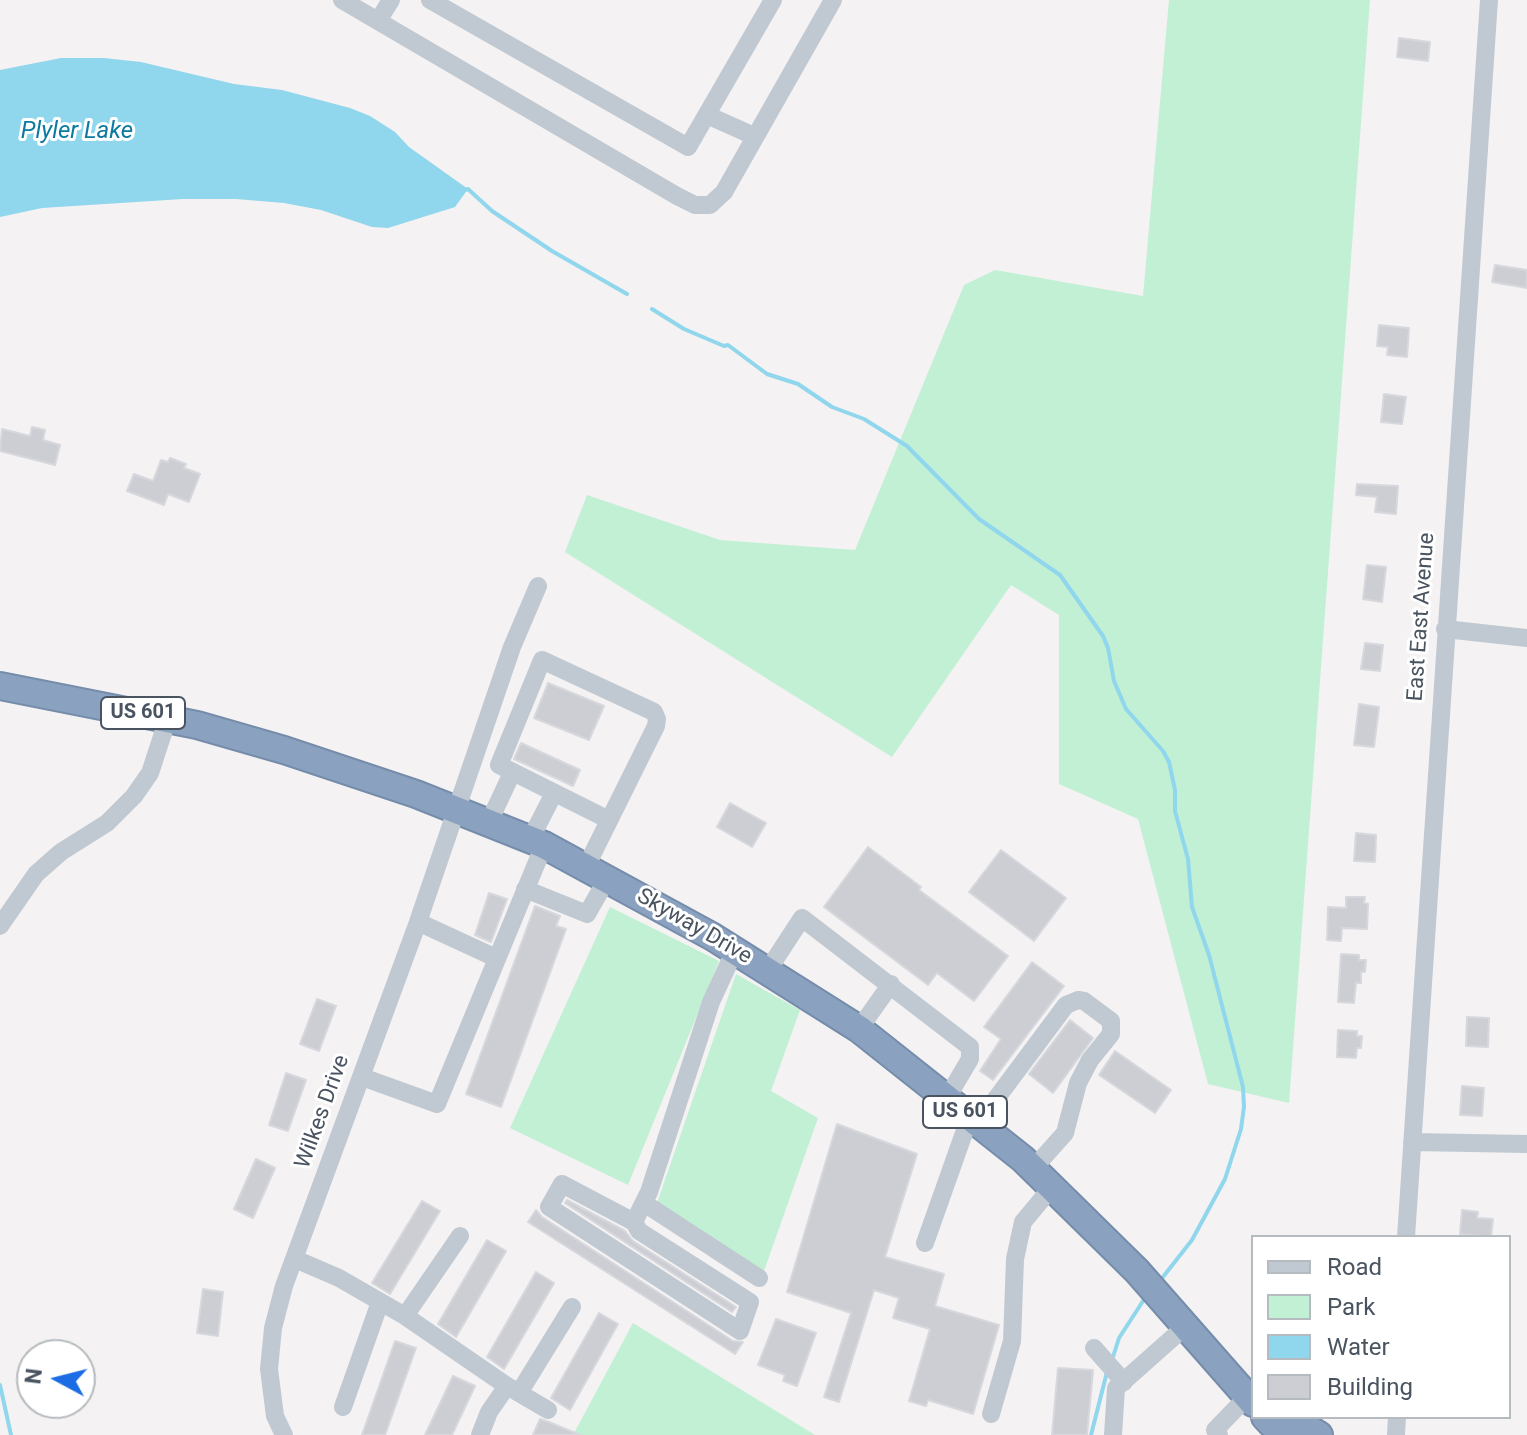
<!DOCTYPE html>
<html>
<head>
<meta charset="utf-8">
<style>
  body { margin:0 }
  #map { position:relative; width:1527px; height:1435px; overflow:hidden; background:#f4f2f2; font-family:Roboto,sans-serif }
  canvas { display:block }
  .legend { position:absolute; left:1251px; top:1235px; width:260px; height:184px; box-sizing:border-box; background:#fff; border:2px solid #b6bbbf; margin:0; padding:10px 14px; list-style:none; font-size:24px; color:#495460 }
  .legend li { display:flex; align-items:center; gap:16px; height:40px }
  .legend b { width:40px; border:2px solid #b6bbbf }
  .north { position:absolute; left:16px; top:1339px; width:80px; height:80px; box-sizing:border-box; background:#fff; border:2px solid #b6bbbf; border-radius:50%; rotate:277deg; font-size:22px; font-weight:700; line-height:32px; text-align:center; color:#495460 }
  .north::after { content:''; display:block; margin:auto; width:28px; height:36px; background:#1b6ce5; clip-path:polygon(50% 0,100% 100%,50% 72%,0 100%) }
</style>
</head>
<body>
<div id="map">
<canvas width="1527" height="1435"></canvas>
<ul class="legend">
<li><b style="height:10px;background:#c0c9d1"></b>Road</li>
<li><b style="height:22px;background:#c2f0d5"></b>Park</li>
<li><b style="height:22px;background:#90d6ec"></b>Water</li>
<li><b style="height:22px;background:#ccced4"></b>Building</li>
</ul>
<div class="north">N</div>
</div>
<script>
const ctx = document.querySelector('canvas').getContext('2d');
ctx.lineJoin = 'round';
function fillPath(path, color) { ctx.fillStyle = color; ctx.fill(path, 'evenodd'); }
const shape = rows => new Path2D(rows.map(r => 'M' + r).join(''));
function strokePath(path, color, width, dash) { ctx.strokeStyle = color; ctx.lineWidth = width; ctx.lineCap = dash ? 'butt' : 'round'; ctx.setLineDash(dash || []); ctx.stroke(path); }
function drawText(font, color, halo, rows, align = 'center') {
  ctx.font = font + ' Roboto,sans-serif'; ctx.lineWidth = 6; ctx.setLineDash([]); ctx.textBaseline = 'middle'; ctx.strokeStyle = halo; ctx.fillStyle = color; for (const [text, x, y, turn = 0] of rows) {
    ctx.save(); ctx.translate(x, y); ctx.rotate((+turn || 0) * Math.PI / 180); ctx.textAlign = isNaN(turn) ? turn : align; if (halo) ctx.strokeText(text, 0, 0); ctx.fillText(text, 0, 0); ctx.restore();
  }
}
fillPath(shape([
  [1169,0,1370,0,1289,1103,1208,1084,1138,819,1059,784,1059,615,1011,585,892,757,565,552,587,495,720,540,855,550,964,285,995,270,1143,296],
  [610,907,719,961,628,1185,510,1128],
  [736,974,800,1010,771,1091,818,1118,764,1271,657,1203],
  [633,1323,815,1435,573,1435]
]), '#c2f0d5');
fillPath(shape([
  [61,58,104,58,141,62,234,84,282,90,350,108,370,116,395,132,409,147,468,189,455,207,388,228,372,227,321,210,284,203,236,199,183,199,42,208,0,217,0,70]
]), '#90d6ec');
strokePath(shape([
  [464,190,468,189,492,211,552,251,627,294],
  [652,309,684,329,724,346,728,345,767,374,798,384,832,407,864,419,907,446,979,519,1060,575,1103,636,1108,648,1114,681,1126,709,1163,751,1169,762,1175,790,1175,811,1188,859,1192,907,1209,955,1243,1087,1244,1107,1241,1129,1225,1179,1192,1240,1159,1282],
  [1112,1360,1119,1338,1145,1298],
  [0,1385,11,1435],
  [1091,1435,1107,1372]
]), '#90d6ec', 4);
const building = shape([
  [1399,38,1430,42,1428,61,1397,57,1399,38],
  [1495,265,1527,270,1527,288,1492,282,1495,265],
  [1379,325,1409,328,1407,357,1387,355,1388,347,1377,346,1379,325],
  [1384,394,1406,397,1402,424,1381,422,1384,394],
  [32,427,45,430,43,440,60,445,55,465,0,451,2,429,30,436,32,427],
  [170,458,186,464,184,468,200,474,189,502,168,494,164,505,127,491,134,474,153,481,161,460,168,462,170,458],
  [1357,484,1398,486,1396,514,1375,512,1377,497,1356,495,1357,484],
  [1367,565,1386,567,1382,602,1363,599,1367,565],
  [1365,643,1383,645,1380,671,1361,669,1365,643],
  [548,683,604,706,589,740,534,718,548,683],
  [1359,704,1379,707,1374,747,1354,745,1359,704],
  [521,743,580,770,573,786,514,759,521,743],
  [730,803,766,823,752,847,717,827,730,803],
  [1356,833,1376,835,1375,862,1354,861,1356,833],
  [868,847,921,887,919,890,1008,956,974,1001,937,973,928,985,824,907,868,847],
  [1001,850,1066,898,1034,941,969,892,1001,850],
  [489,893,507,899,491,942,475,935,489,893],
  [1346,897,1365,897,1364,903,1368,904,1367,929,1342,928,1341,941,1327,940,1328,907,1346,908,1346,897],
  [535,906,560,916,556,926,566,929,501,1107,466,1094,535,906],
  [1341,954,1359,955,1359,960,1366,960,1365,972,1361,972,1361,983,1356,983,1354,1003,1338,1002,1341,954],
  [1032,962,1064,986,993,1080,980,1071,1001,1039,984,1027,1032,962],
  [317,999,336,1006,319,1051,300,1044,317,999],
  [1467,1017,1489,1018,1488,1047,1466,1046,1467,1017],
  [1070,1020,1093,1038,1053,1093,1029,1074,1070,1020],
  [1338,1030,1357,1031,1357,1036,1362,1036,1361,1048,1357,1048,1356,1058,1337,1057,1338,1030],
  [1115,1051,1171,1090,1155,1113,1099,1075,1115,1051],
  [286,1073,306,1080,288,1131,269,1125,286,1073],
  [1462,1086,1484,1088,1482,1116,1460,1115,1462,1086],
  [837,1124,917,1154,885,1257,944,1274,935,1306,999,1325,973,1414,928,1400,926,1406,909,1401,930,1329,893,1318,899,1298,874,1290,839,1402,824,1397,851,1313,787,1292,837,1124],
  [256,1159,275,1168,253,1218,234,1209,256,1159],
  [567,1200,625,1231,633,1241,736,1307,732,1312,565,1203,567,1200],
  [422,1201,440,1211,390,1294,372,1283,422,1201],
  [536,1210,542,1217,733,1341,743,1342,735,1354,528,1222,536,1210],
  [1462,1210,1478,1212,1477,1218,1493,1219,1491,1237,1460,1234,1462,1210],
  [487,1240,506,1251,456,1337,438,1324,487,1240],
  [536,1272,554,1283,504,1369,487,1357,536,1272],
  [203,1289,223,1292,218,1336,197,1333,203,1289],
  [599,1313,618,1324,570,1410,551,1398,599,1313],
  [776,1319,816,1333,797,1386,783,1381,785,1375,758,1365,776,1319],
  [395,1341,416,1348,385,1435,362,1435,395,1341],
  [1058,1368,1093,1370,1087,1435,1052,1435,1058,1368],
  [453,1376,475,1386,452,1435,425,1435,453,1376],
  [540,1419,549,1422,580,1435,533,1435,540,1419]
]);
fillPath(building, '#ccced4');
strokePath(building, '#d6d8dd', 2);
const highway = shape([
  [0,686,197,725,284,750,416,794,544,845,713,937,859,1029,1023,1159,1137,1271,1253,1403],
  [1265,1417,1282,1435],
  [1290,1417,1319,1435]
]);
strokePath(highway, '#758dab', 30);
strokePath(shape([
  [342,0,677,196,695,205,710,205,724,192,833,0],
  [430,0,688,147,773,0],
  [378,21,391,0],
  [707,115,754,136],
  [1445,629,1527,638],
  [489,822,512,773],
  [530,840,554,793],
  [586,867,656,726,657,719,654,712,542,660,499,765,609,820],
  [525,889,587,914,607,879],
  [418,922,496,958],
  [0,926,36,874,61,852,107,823,134,796,150,773,168,718],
  [768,970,802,918,970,1047,970,1059,947,1098],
  [859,1029,891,984],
  [362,1077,437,1104,544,845],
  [978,1123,1066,1005,1078,1000,1084,1001,1111,1021,1111,1034,1090,1060,1078,1083,1065,1133,1033,1169],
  [1412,1142,1527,1144],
  [644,1203,759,1278],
  [634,1222,639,1231,750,1302,740,1331,549,1207,562,1184,634,1222,649,1192,711,1002,735,950],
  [1406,1237,1489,0],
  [925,1243,970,1116],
  [295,1259,339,1278,405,1316,507,1386,548,1410],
  [405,1316,460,1236],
  [1094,1348,1124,1382],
  [519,1393,572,1307],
  [343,1407,380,1302],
  [991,1414,1012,1341,1015,1259,1023,1222,1052,1187],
  [284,1435,275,1416,269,1369,273,1328,284,1286,418,922,512,647,538,586],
  [480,1435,489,1412,507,1386],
  [1113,1435,1116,1388,1187,1325],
  [1219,1435,1215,1430,1247,1397],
  [1396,1435,1397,1417]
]), '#c0c9d1', 18);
strokePath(highway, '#8aa2c0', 26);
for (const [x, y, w] of [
  [143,713,84],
  [965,1112,84]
]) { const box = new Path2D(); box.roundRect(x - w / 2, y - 16, w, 32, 6); ctx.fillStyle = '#fff'; ctx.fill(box); strokePath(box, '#495460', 2); }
drawText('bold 20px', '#495460', null, [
  ["US 601",143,713],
  ["US 601",965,1112]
]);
drawText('22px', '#495460', '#fff', [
  ["East East Avenue",1422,617,-86],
  ["Skyway Drive",694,927,30],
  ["Wilkes Drive",323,1112,-70]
]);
drawText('italic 24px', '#0d7b9f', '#fff', [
  ["Plyler Lake",77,132]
]);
</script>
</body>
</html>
